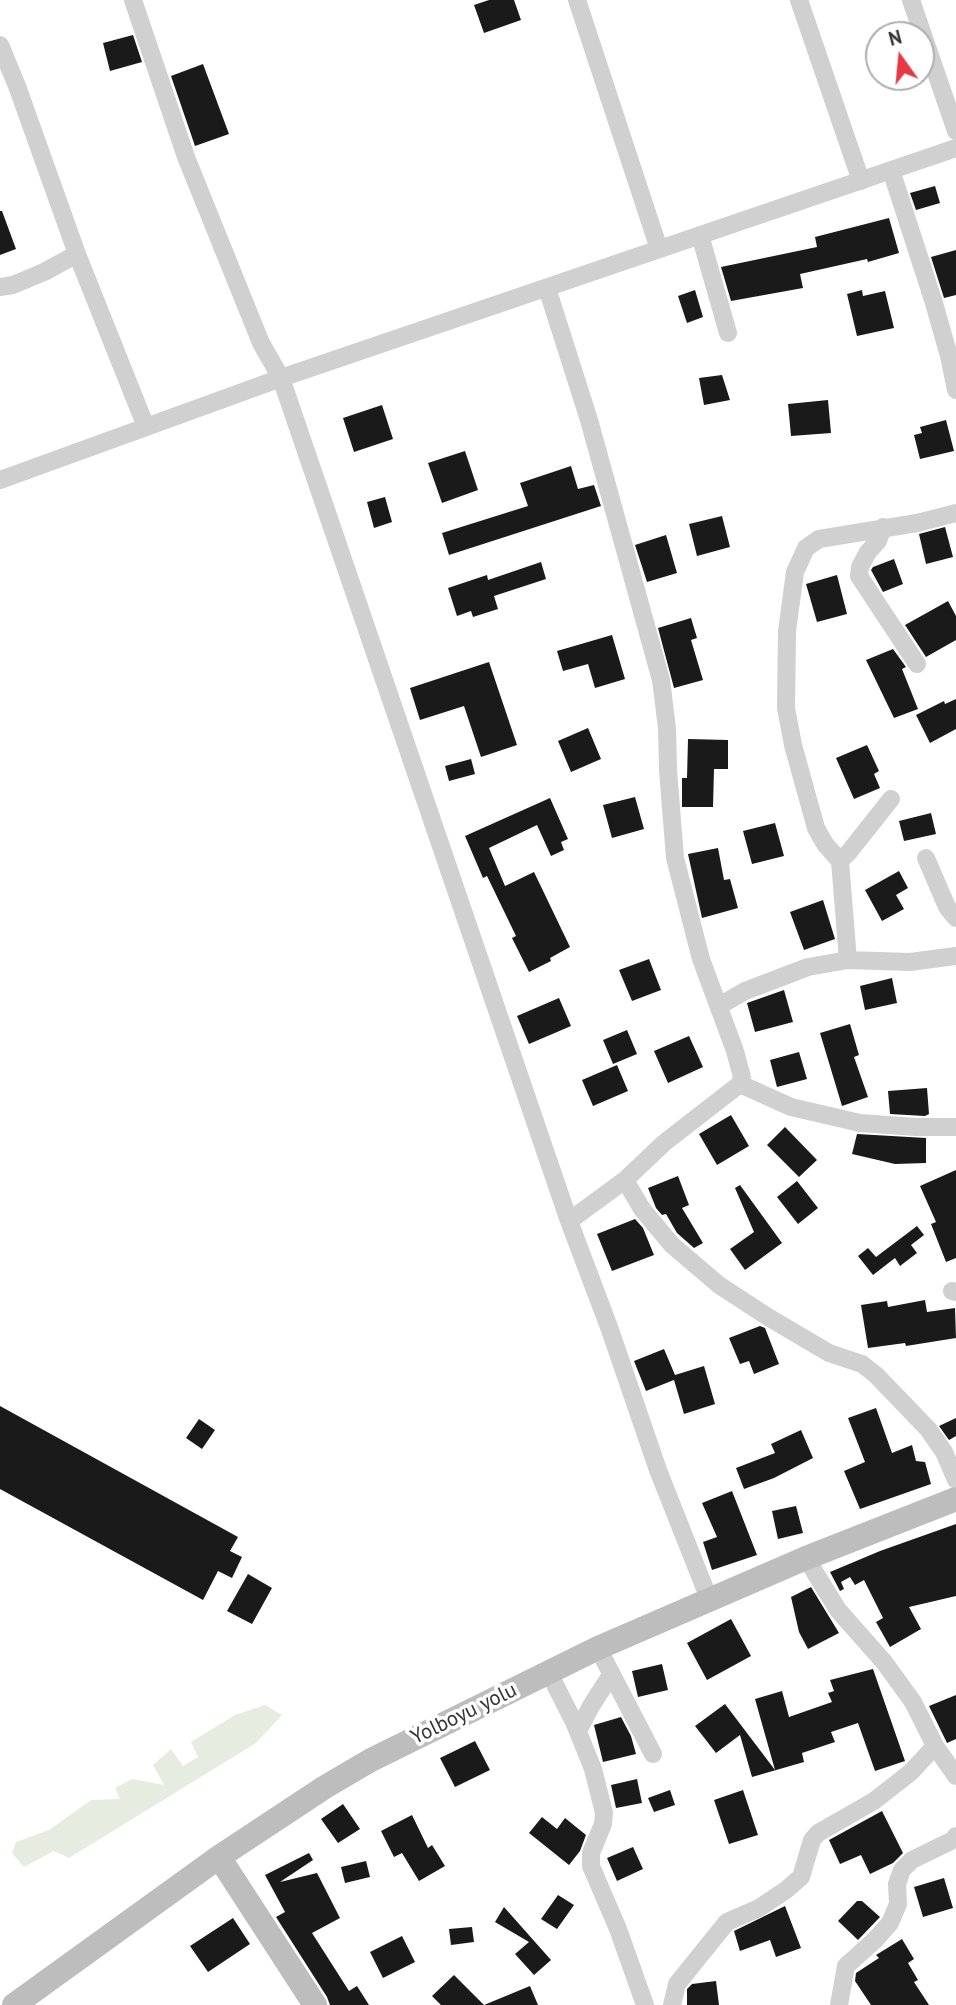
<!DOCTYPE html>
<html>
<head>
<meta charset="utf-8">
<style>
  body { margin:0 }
  #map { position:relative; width:956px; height:2005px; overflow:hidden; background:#fff; font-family:"PT Sans",sans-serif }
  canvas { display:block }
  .north { position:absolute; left:865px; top:21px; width:70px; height:70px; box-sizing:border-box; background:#fff; border:2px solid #adadad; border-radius:50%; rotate:345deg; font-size:19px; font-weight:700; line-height:28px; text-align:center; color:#333 }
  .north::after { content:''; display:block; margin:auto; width:24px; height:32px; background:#e63946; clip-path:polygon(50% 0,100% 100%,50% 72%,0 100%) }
</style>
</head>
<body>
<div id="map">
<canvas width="956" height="2005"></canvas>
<div class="north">N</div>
</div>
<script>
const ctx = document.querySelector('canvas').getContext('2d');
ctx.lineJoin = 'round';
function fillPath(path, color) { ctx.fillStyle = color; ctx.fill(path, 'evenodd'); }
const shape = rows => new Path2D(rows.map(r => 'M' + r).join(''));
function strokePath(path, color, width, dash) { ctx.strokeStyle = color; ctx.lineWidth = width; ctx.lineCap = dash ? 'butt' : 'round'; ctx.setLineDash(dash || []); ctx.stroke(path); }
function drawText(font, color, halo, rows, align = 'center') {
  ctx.font = font + ' "PT Sans",sans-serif'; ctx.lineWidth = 7; ctx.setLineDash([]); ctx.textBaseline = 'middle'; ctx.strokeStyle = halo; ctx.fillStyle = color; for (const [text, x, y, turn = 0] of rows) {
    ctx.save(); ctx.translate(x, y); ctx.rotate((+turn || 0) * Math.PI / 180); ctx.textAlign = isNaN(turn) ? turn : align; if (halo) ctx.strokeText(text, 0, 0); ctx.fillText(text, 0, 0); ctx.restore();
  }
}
fillPath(shape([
  [265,1705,282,1715,256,1743,69,1858,54,1851,24,1867,12,1853,16,1842,49,1830,91,1800,120,1799,115,1788,132,1779,164,1785,153,1765,171,1749,183,1766,198,1757,191,1742,235,1715]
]), '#e6ecdf');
fillPath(shape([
  [489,0,514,0,521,20,484,33,474,5],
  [133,35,142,62,110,71,103,43],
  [203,64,229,134,195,146,171,76],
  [935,186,940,203,916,210,910,193],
  [0,211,2,211,16,249,0,255],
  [889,218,899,253,868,262,867,259,800,274,803,288,731,301,721,267,817,247,815,237],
  [956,250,956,295,944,298,931,257],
  [695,290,703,317,687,323,678,296],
  [862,290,863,296,885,291,894,328,857,336,847,294],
  [722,375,730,400,704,405,699,378],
  [828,400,831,433,791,436,788,404],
  [382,405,393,439,354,452,343,418],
  [946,420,954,451,920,459,914,435,922,433,920,427],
  [465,451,478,490,442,503,428,463],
  [571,466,578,489,594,485,601,506,449,555,442,533,528,506,520,483],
  [385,497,392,522,374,528,367,502],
  [722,516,730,547,697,556,689,524],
  [945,527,953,557,926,564,919,534],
  [666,535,677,573,647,582,635,545],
  [894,559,903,584,883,592,871,570,873,567],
  [541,562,546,579,494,596,498,609,473,617,471,611,457,616,448,588,487,575,488,580],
  [837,575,847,614,817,622,806,584],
  [948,601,956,616,956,640,926,657,905,625],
  [691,618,697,638,691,640,703,680,674,688,658,628],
  [612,635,625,679,595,688,588,664,563,671,557,651],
  [893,649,906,667,902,669,918,709,894,718,866,660],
  [489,662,517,745,481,757,464,706,420,720,410,688],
  [956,699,956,729,930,743,916,715,944,701,945,704],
  [588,728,601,759,571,772,558,741],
  [688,739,728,740,728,769,714,769,713,807,682,807,682,778,687,778],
  [867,745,879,771,874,774,880,788,854,799,836,758],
  [471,759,475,774,449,781,445,766],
  [635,797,644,829,612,838,603,805],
  [550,798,568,839,561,842,564,850,551,856,537,825,489,848,505,886,534,872,570,947,550,958,551,961,529,972,512,938,516,936,487,876,483,878,465,836],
  [931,813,936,834,904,841,899,821],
  [775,823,784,856,752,864,743,831],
  [718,848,724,880,730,879,738,908,702,918,688,854],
  [899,871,908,888,896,895,904,909,882,921,865,890],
  [823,900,835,939,804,950,790,912],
  [649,959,661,990,632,1001,619,970],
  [892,978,897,1003,865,1010,860,986],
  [784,990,793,1022,755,1032,747,1003],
  [559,998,571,1026,529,1044,517,1016],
  [850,1024,859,1055,854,1057,868,1097,842,1106,820,1033],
  [627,1030,637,1054,613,1064,603,1040],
  [689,1036,703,1067,668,1083,654,1051],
  [799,1052,807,1079,777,1087,770,1060],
  [617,1065,628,1091,593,1106,582,1080],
  [927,1088,929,1114,925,1116,890,1114,888,1091],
  [731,1115,749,1146,717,1165,699,1134],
  [785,1127,817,1160,799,1177,767,1145],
  [857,1134,926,1138,926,1163,895,1164,852,1154],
  [956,1170,956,1258,946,1262,931,1224,936,1222,920,1186],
  [678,1176,689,1205,682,1208,703,1243,694,1248,677,1233,666,1214,662,1215,656,1208,648,1188],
  [797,1181,818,1208,798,1224,777,1197],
  [740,1185,782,1243,745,1270,730,1249,754,1232,735,1188],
  [635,1219,643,1228,654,1255,612,1271,597,1234],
  [917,1226,924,1235,911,1245,917,1253,900,1266,895,1258,873,1275,858,1256,868,1248,876,1257],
  [925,1300,927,1312,955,1308,956,1338,906,1346,905,1343,868,1348,861,1305,887,1301,888,1307],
  [760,1326,765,1328,779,1364,754,1374,749,1361,740,1364,729,1338],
  [664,1349,675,1375,704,1366,715,1404,684,1414,674,1380,646,1391,634,1361],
  [0,1406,238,1537,230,1551,242,1557,232,1578,218,1571,203,1600,0,1489],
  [876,1408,892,1453,912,1445,916,1461,925,1462,931,1484,860,1509,844,1471,865,1462,848,1418],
  [956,1418,956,1436,949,1440,939,1426],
  [199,1419,215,1430,202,1449,186,1438],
  [801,1430,813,1458,774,1478,744,1489,736,1468,775,1453,771,1444],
  [732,1491,757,1555,712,1570,703,1542,717,1537,702,1503],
  [796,1506,803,1533,778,1539,772,1511],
  [956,1524,956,1596,909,1607,921,1629,890,1647,876,1622,883,1618,864,1580,855,1585,850,1577,841,1582,844,1589,840,1591,830,1572,880,1551],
  [248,1574,272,1588,252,1624,227,1611],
  [811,1587,839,1633,808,1649,799,1632,791,1597],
  [731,1619,751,1656,707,1680,687,1643],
  [662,1664,668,1690,638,1697,632,1671],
  [873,1669,905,1761,875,1771,858,1723,831,1732,835,1742,802,1753,804,1762,752,1777,740,1735,716,1753,695,1726,725,1704,775,1770,755,1699,782,1691,789,1717,832,1702,828,1693,834,1691,830,1680],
  [956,1695,956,1739,947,1743,929,1706],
  [621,1717,631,1736,636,1754,603,1762,594,1725],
  [475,1741,490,1770,455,1787,440,1758],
  [637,1779,642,1803,616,1808,611,1785],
  [670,1790,675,1805,654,1812,648,1798],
  [743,1790,758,1835,729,1844,714,1800],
  [343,1804,360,1829,338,1843,321,1819],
  [882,1811,903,1853,893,1863,870,1874,861,1855,840,1864,829,1840],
  [412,1815,428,1848,432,1845,445,1866,419,1881,402,1853,394,1857,381,1831],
  [542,1817,557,1829,565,1818,586,1835,580,1851,569,1865,529,1833],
  [633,1847,643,1869,617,1881,607,1858],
  [309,1853,313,1860,280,1882,317,1873,340,1918,312,1933,349,1991,357,1986,369,2005,330,2005,327,1997,276,1917,285,1912,265,1875],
  [366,1861,370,1877,345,1883,341,1867],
  [944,1878,953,1908,923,1917,914,1887],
  [558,1895,574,1905,557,1929,541,1919],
  [857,1901,862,1901,880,1917,858,1940,838,1921],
  [785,1906,801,1948,776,1957,770,1940,740,1951,734,1931],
  [504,1907,551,1960,534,1975,515,1954,529,1942,495,1922],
  [233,1918,250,1944,208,1972,190,1946],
  [472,1927,474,1942,451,1945,449,1929],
  [402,1936,415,1962,383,1978,370,1952],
  [902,1939,914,1959,908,1963,918,1980,914,1982,929,2005,871,2005,855,1981,856,1973,879,1958,876,1955],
  [454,1975,484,2005,441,2005,432,1996],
  [716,1981,719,2005,687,2005,687,1989,692,1984],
  [530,1986,538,2005,484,2005]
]), '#1a1a1a');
strokePath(shape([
  [133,0,186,157,261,343,281,378,569,1221,609,1327,658,1470,709,1599],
  [577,0,659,249],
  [799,0,861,181],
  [911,0,956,131],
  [0,45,17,86,77,254,146,427],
  [891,170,934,303,949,356,956,390],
  [700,235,728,333],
  [0,287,13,285,44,272,77,254],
  [547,288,589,420,661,680,667,728,668,770,675,858,701,959,735,1051,742,1077,740,1084,664,1143,625,1180,569,1221],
  [0,480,281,378,956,148],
  [883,527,878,541,868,552,860,567,859,576,917,664],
  [926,858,947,907,956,918],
  [840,861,849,852,891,799],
  [848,960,840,861,825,844,816,828,793,745,786,708,787,631,795,572,806,548,819,539,917,523,956,513],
  [719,1006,745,991,808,967,848,960,910,962,956,956],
  [740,1084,791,1107,860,1123,916,1127,956,1127],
  [625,1180,642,1209,672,1245,719,1285,768,1317,829,1353,862,1364,876,1375,928,1429,944,1452,956,1480],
  [952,1291,956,1292],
  [806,1558,838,1610,884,1662,913,1702,935,1746,956,1776],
  [598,1648,653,1754],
  [549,1673,574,1722,593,1769,604,1813,603,1824,591,1853,591,1866,618,1929,645,2005],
  [578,1731,591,1706,611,1675],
  [672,2005,677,1984,727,1922,759,1908,786,1890,801,1877,812,1840,818,1833,874,1801,911,1772,935,1746],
  [839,2005,846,1966,875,1940,890,1923,898,1904,897,1884,902,1870,912,1860,953,1840,956,1836]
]), '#d0d0d0', 18);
strokePath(shape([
  [219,1857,315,2005],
  [14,2005,219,1857,325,1787,371,1760,598,1648,806,1558,956,1499]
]), '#bdbdbd', 24);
drawText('21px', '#333', '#fff', [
  ["Yolboyu yolu",464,1714,-26]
]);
</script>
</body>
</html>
